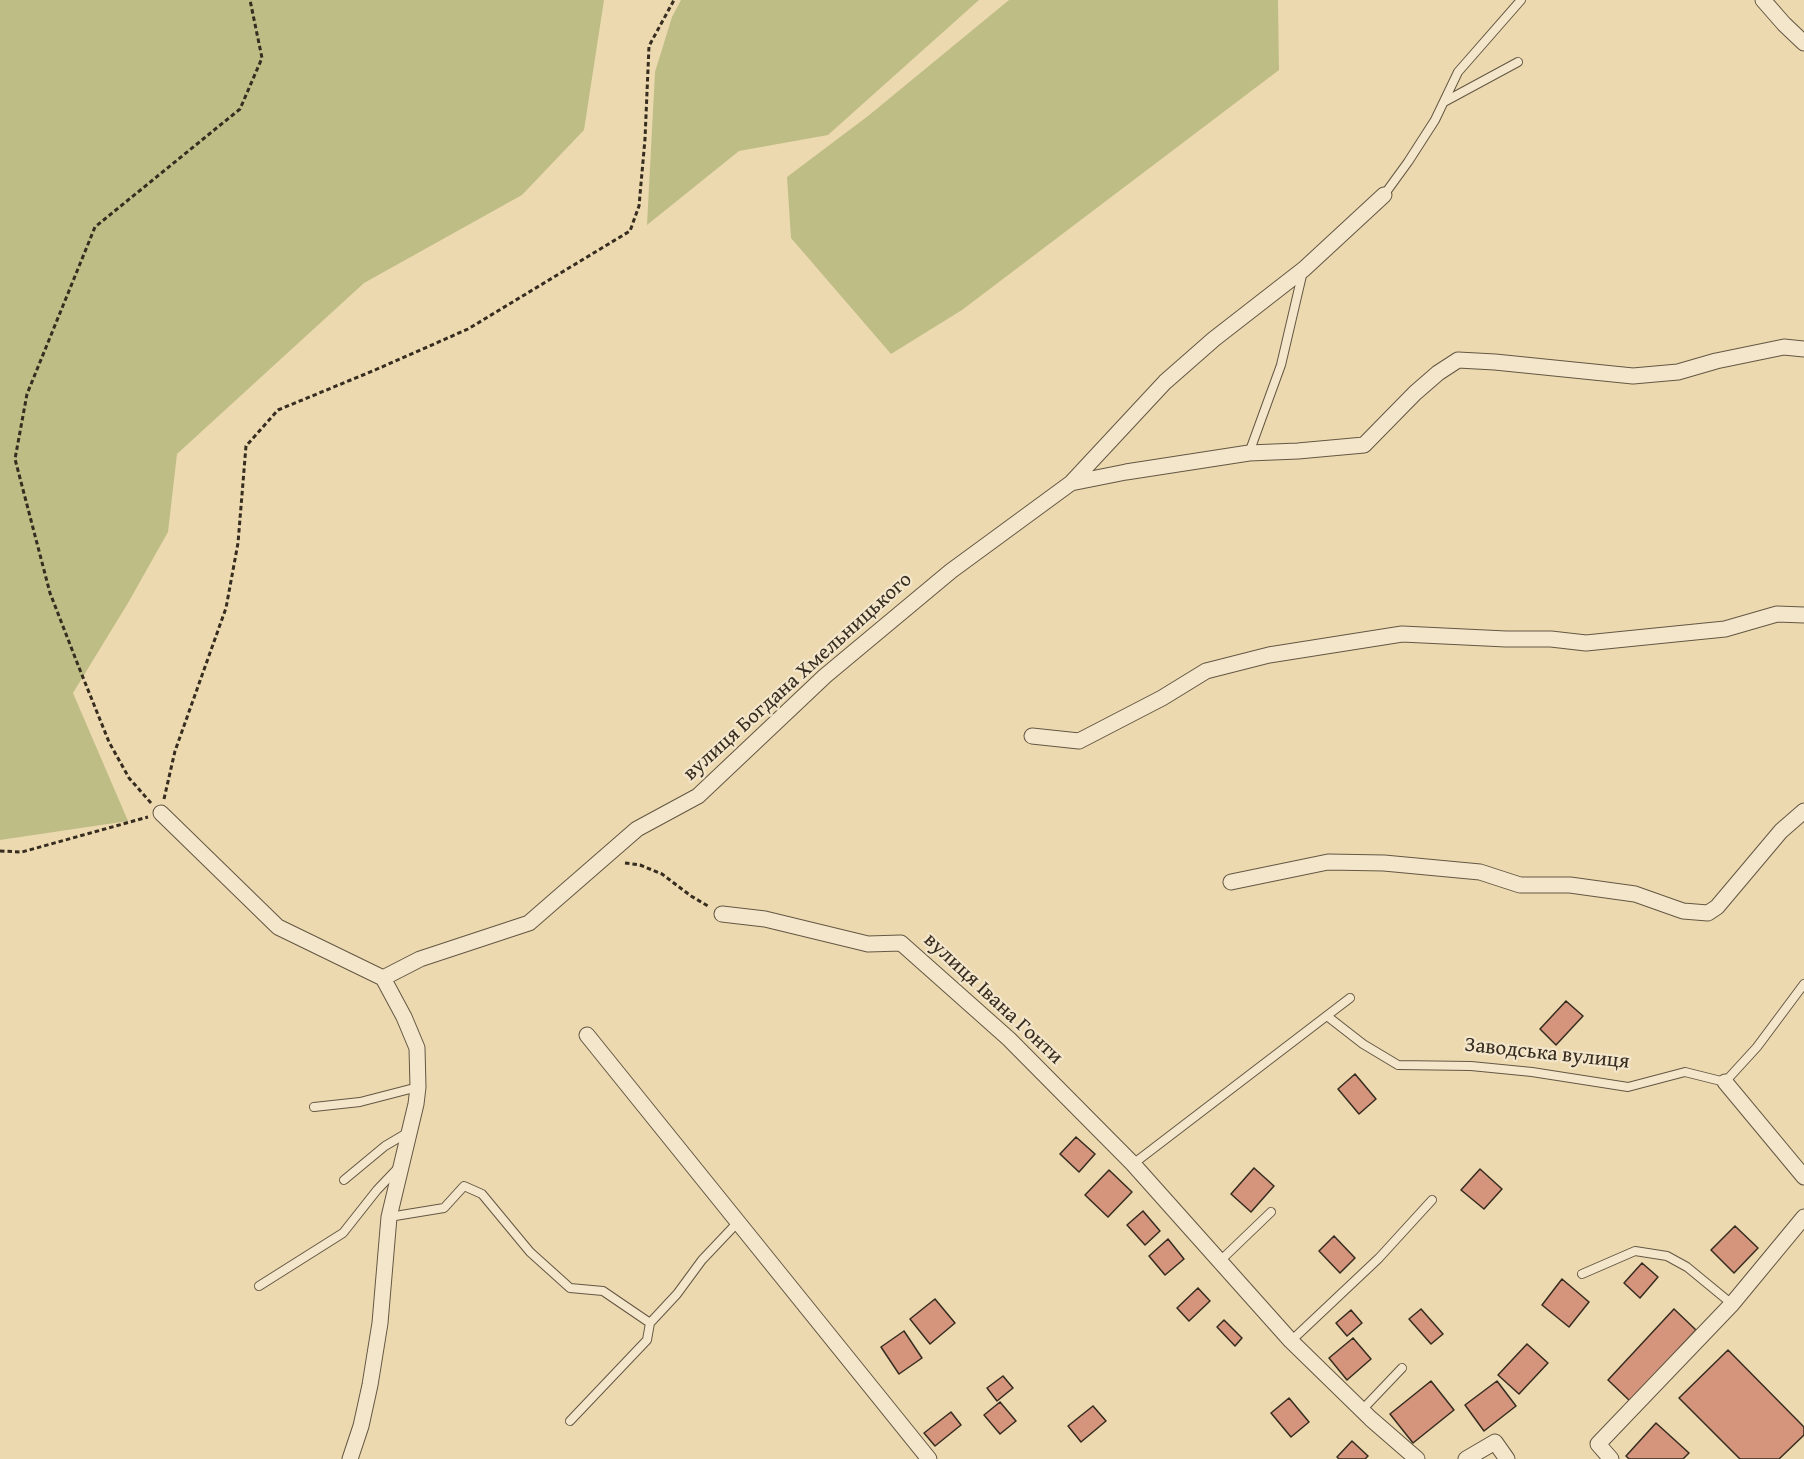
<!DOCTYPE html>
<html>
<head>
<meta charset="utf-8">
<style>
  body { margin:0 }
  canvas { display:block; background:#ecd9af }
</style>
</head>
<body>
<canvas width="1804" height="1459"></canvas>
<script>
const ctx = document.querySelector('canvas').getContext('2d');
ctx.lineJoin = 'round';
function fillPath(path, color) { ctx.fillStyle = color; ctx.fill(path, 'evenodd'); }
const shape = rows => new Path2D(rows.map(r => 'M' + r).join(''));
function strokePath(path, color, width, dash) { ctx.strokeStyle = color; ctx.lineWidth = width; ctx.lineCap = dash ? 'butt' : 'round'; ctx.setLineDash(dash || []); ctx.stroke(path); }
function drawText(font, color, halo, rows, align = 'center') {
  ctx.font = font + ' "Gentium Book Plus",serif'; ctx.lineWidth = 4.5; ctx.setLineDash([]); ctx.textBaseline = 'middle'; ctx.strokeStyle = halo; ctx.fillStyle = color; for (const [text, x, y, turn = 0] of rows) {
    ctx.save(); ctx.translate(x, y); ctx.rotate((+turn || 0) * Math.PI / 180); ctx.textAlign = isNaN(turn) ? turn : align; if (halo) ctx.strokeText(text, 0, 0); ctx.fillText(text, 0, 0); ctx.restore();
  }
}
fillPath(shape([
  [0,0,604,0,584,130,522,195,364,283,177,454,168,532,128,603,73,693,128,821,0,840],
  [681,0,979,0,828,135,739,151,647,225,655,72,672,17],
  [1009,0,1278,0,1279,70,962,310,891,354,791,238,787,177,868,116]
]), '#bfbd86');
const building = shape([
  [1566,1001,1583,1016,1556,1045,1540,1029,1566,1001],
  [1355,1074,1376,1099,1359,1114,1338,1089,1355,1074],
  [1076,1137,1095,1154,1079,1172,1060,1154,1076,1137],
  [1254,1168,1274,1186,1251,1212,1231,1194,1254,1168],
  [1480,1169,1502,1189,1484,1209,1461,1190,1480,1169],
  [1109,1170,1132,1192,1108,1217,1085,1195,1109,1170],
  [1143,1211,1160,1231,1145,1245,1127,1225,1143,1211],
  [1735,1226,1758,1248,1734,1273,1711,1250,1735,1226],
  [1334,1236,1355,1258,1340,1273,1319,1251,1334,1236],
  [1168,1239,1184,1259,1165,1275,1149,1256,1168,1239],
  [1642,1263,1658,1277,1640,1298,1624,1283,1642,1263],
  [1562,1279,1589,1302,1569,1327,1542,1305,1562,1279],
  [1198,1288,1210,1301,1189,1321,1177,1308,1198,1288],
  [935,1299,955,1323,930,1344,910,1319,935,1299],
  [1421,1309,1443,1334,1431,1344,1409,1319,1421,1309],
  [1674,1309,1696,1330,1630,1401,1608,1380,1674,1309],
  [1351,1310,1362,1323,1347,1336,1336,1323,1351,1310],
  [1224,1320,1242,1338,1235,1346,1217,1327,1224,1320],
  [904,1331,922,1358,899,1374,881,1347,904,1331],
  [1353,1338,1371,1359,1347,1380,1329,1358,1353,1338],
  [1527,1344,1548,1363,1519,1394,1498,1375,1527,1344],
  [1728,1350,1804,1427,1804,1435,1779,1459,1740,1459,1679,1398,1728,1350],
  [1003,1376,1013,1388,997,1401,987,1388,1003,1376],
  [1431,1381,1454,1410,1413,1443,1390,1414,1431,1381],
  [1497,1381,1516,1406,1484,1431,1465,1405,1497,1381],
  [1289,1398,1309,1422,1291,1437,1271,1413,1289,1398],
  [1000,1402,1016,1421,1000,1434,984,1415,1000,1402],
  [1093,1406,1106,1421,1081,1442,1068,1426,1093,1406],
  [951,1412,961,1425,935,1446,924,1433,951,1412],
  [1656,1423,1689,1453,1683,1459,1629,1459,1626,1456,1656,1423],
  [1352,1441,1368,1456,1365,1459,1339,1459,1337,1457,1352,1441]
]);
fillPath(building, '#d5957d');
strokePath(building, '#362c1f', 1.5);
const lane = shape([
  [1444,102,1518,62],
  [1384,195,1408,162,1435,120,1458,72,1521,0],
  [1249,453,1281,365,1303,271],
  [1327,1016,1363,1044,1398,1065,1471,1066,1532,1072,1628,1087,1685,1072,1725,1082,1757,1047,1804,984],
  [314,1107,360,1102,418,1087],
  [1133,1164,1350,998],
  [344,1180,385,1146,407,1133],
  [389,1217,444,1208,464,1186,482,1194,530,1252,570,1288,603,1291,650,1323],
  [1220,1261,1271,1212],
  [1582,1274,1635,1251,1667,1256,1687,1267,1732,1304],
  [259,1286,343,1233,377,1190,398,1168],
  [1291,1341,1379,1258,1432,1200],
  [1362,1410,1402,1368],
  [570,1421,647,1340,650,1323,677,1294,702,1260,738,1222]
]);
const street = shape([
  [1763,0,1784,24,1804,43],
  [1071,483,1126,472,1249,453,1298,451,1364,445,1415,393,1438,373,1458,360,1495,362,1633,376,1678,372,1716,361,1784,347,1804,349],
  [1032,736,1079,741,1162,698,1206,671,1269,655,1402,634,1506,639,1551,639,1586,643,1725,629,1777,614,1804,615],
  [161,813,278,927,383,978,420,959,529,923,637,829,698,796,825,676,951,571,1071,483,1165,382,1214,339,1304,269,1384,195],
  [1231,882,1328,862,1384,863,1480,872,1520,885,1570,885,1635,894,1683,911,1708,913,1717,907,1781,831,1804,811],
  [722,914,765,919,868,944,901,943,1009,1039,1133,1164,1291,1341,1371,1419,1417,1459],
  [587,1035,929,1459],
  [1725,1082,1804,1177],
  [350,1459,361,1426,370,1385,380,1323,389,1217,416,1104,418,1087,417,1048,404,1017,383,978],
  [1466,1459,1495,1442,1507,1459],
  [1611,1459,1598,1444,1732,1304,1804,1217]
]);
strokePath(lane, '#645743', 10);
strokePath(street, '#645743', 17);
strokePath(shape([
  [164,799,175,751,226,608,238,543,246,446,278,410,375,370,468,329,630,231,639,206,645,139,649,46,674,0],
  [151,803,129,778,109,742,78,665,50,593,15,459,27,394,95,227,240,109,262,58,250,0],
  [0,851,22,852,148,817],
  [625,863,640,865,662,874,691,896,708,906]
]), '#362c1f', 3, [4.5, 3]);
strokePath(lane, '#f3e6cb', 8);
strokePath(street, '#f3e6cb', 15);
drawText('21px', '#362c1f', '#f3e6cb', [
  ["вулиця Богдана Хмельницького",798,677,-42],
  ["вулиця Івана Гонти",993,999,43],
  ["Заводська вулиця",1547,1054,6]
]);
</script>
</body>
</html>
